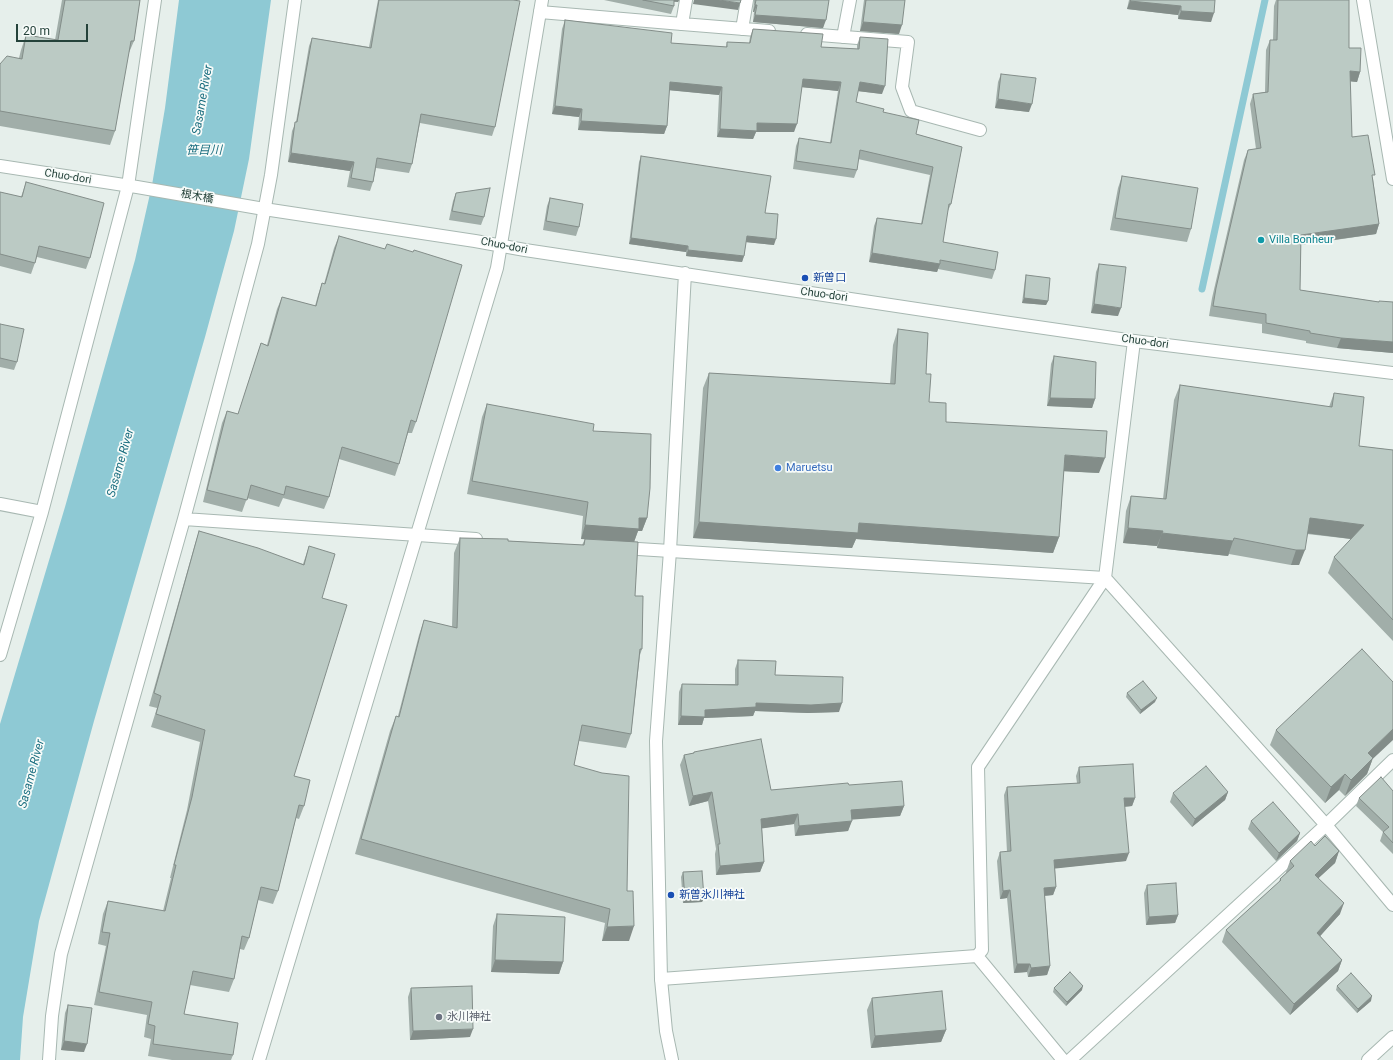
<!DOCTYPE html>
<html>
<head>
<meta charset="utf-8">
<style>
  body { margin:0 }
  #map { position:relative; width:1393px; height:1060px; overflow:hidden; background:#e6efeb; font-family:Roboto,sans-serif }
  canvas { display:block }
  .scale { position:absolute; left:16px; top:24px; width:72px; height:18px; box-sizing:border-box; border:2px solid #24423a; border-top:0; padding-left:5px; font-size:12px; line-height:14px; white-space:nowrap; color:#24423a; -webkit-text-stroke:3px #f7fbf9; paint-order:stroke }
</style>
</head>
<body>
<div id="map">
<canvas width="1393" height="1060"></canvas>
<div class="scale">20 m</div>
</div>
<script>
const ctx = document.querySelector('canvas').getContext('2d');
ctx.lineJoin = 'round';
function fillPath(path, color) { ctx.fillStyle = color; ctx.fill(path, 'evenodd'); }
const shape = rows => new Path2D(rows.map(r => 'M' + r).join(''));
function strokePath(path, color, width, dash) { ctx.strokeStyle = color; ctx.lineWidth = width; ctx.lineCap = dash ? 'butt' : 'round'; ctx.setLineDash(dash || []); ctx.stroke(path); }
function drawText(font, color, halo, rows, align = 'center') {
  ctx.font = font + ' Roboto,"Noto Sans JP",sans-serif'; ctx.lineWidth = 3.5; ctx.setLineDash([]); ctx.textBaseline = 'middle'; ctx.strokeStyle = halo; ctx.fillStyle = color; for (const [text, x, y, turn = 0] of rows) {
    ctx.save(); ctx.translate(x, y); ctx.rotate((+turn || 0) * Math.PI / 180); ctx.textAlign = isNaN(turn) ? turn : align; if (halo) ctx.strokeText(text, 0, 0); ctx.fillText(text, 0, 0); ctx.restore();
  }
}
fillPath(shape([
  [179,0,271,0,249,159,234,231,205,337,94,721,39,921,23,1017,20,1060,0,1060,0,724,65,507,135,260,152,185,165,108]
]), '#8ec9d4');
strokePath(shape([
  [1202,289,1265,0]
]), '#8ec9d4', 7);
const service = shape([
  [686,0,682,24,769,31],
  [742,29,747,0],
  [807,34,908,42,902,87,911,111,980,130],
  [843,37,850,0]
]);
const minor = shape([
  [1363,0,1393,179],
  [540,12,682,24],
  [0,504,42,512],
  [184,519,476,539],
  [622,548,1105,578,1326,825,1393,905],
  [0,655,42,512,128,186,155,0],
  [977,956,982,950,978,767,1105,578,1134,341],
  [661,979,977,956,1063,1060],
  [49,1060,52,1016,61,954,184,519,258,244,271,175,295,0],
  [1070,1060,1326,825,1393,760]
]);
const tertiary = shape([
  [0,166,137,187,264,209,475,241,525,250,1003,322,1134,341,1393,373],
  [259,1060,497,268,542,0],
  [672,1060,666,1031,661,979,656,741,670,551,685,273],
  [1368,1060,1393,1037]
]);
strokePath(service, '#a8b8b2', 14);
strokePath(minor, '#a8b8b2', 14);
strokePath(tertiary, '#a8b8b2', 14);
strokePath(service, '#fff', 12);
strokePath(minor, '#fff', 12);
strokePath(tertiary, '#fff', 12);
fillPath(shape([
  [62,0,140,0,134,41,128,55,115,131,110,145,0,126,0,64,19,58,21,50,26,35,55,40],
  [378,0,513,0,495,127,492,136,420,123,412,164,409,173,376,168,373,182,370,191,347,187,350,171,288,162,292,131,296,122,309,46,312,38,369,47],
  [604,0,679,0,678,2,674,2,674,6,671,14],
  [754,0,829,0,823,28,753,22,754,12,753,12],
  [864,0,905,0,899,34,860,31],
  [1129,0,1215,0,1211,22,1178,19,1178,15,1127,9],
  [1276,0,1349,0,1349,48,1360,72,1357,82,1350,81,1352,137,1373,179,1379,224,1376,234,1301,245,1300,290,1379,302,1393,302,1393,353,1337,348,1306,343,1306,341,1262,333,1262,324,1209,316,1212,298,1244,160,1248,150,1256,149,1250,104,1253,94,1265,92,1266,50,1270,40,1273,40,1274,6],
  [565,20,671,43,726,47,727,42,749,43,750,37,753,29,821,47,857,49,857,45,860,37,882,94,858,91,856,102,883,112,916,134,962,147,951,204,947,213,943,242,995,270,992,279,938,269,937,272,869,262,874,226,877,218,921,224,930,175,858,159,857,170,854,178,793,169,796,146,799,138,830,143,838,91,802,87,794,132,756,132,753,139,717,137,719,95,669,90,667,126,664,134,578,130,579,117,552,114,562,29],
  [1001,74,1029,112,995,108,998,82],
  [641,156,765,213,774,245,746,242,744,256,742,262,686,256,686,252,629,244,639,162],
  [1122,176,1191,229,1187,242,1110,230,1118,188],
  [26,182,90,258,86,269,37,257,31,274,0,266,0,192,21,197],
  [456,193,484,217,481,225,449,220,453,201],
  [550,198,579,227,576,236,543,230,547,206],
  [339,236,416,422,412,433,408,433,399,464,395,476,339,459,329,497,324,509,283,498,279,507,247,498,242,512,203,502,222,423,227,411,238,414,261,343,267,345,277,309,282,297,315,306,318,295,322,283,324,284,334,248],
  [1099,264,1118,316,1091,313,1096,272],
  [1026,275,1048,301,1046,305,1022,303,1025,279],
  [0,324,17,362,14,370,0,367],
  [898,329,926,374,929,402,946,422,1099,473,1064,471,1059,537,1053,553,856,539,852,548,693,538,703,388,709,373,890,384,893,345],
  [1054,356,1095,399,1092,408,1047,406,1051,364],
  [1180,385,1329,407,1334,393,1359,446,1393,450,1393,641,1328,573,1334,557,1351,539,1307,534,1299,565,1291,565,1229,554,1228,556,1157,548,1157,546,1123,543,1126,511,1131,496,1163,499,1174,400],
  [487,404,593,431,647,518,642,531,638,531,634,542,635,596,642,649,640,655,631,734,626,748,579,741,574,765,627,891,629,941,602,941,605,923,355,854,390,731,396,716,398,716,419,635,424,620,452,627,454,553,460,538,582,545,585,539,581,539,583,516,467,494,482,417],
  [199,531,303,564,309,546,322,598,294,776,304,806,299,819,296,818,278,891,273,904,258,900,249,938,244,950,240,949,234,979,229,992,190,985,184,1014,233,1055,231,1060,172,1060,148,1056,151,1039,144,1037,147,1015,94,1005,106,946,98,944,103,914,108,901,163,911,171,878,170,878,187,810,200,742,151,727,157,708,149,706,195,544],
  [738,660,775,675,839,712,808,713,755,711,753,716,704,718,702,725,678,725,679,692,682,684,735,684,735,669],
  [1127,693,1155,702,1140,714,1126,697],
  [1276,730,1373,758,1367,774,1345,796,1339,790,1325,803,1270,745],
  [694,752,771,790,849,785,904,806,900,816,852,819,848,831,795,836,794,824,762,828,764,862,760,872,716,875,715,854,716,849,708,801,689,806,680,765,684,755,693,753],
  [1079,767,1135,798,1132,806,1124,807,1126,861,1055,868,1056,887,1053,895,1045,896,1050,966,1047,975,1028,977,1027,972,1014,973,1007,898,1000,899,997,861,1000,852,1007,852,1004,795,1007,787,1077,783,1076,776],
  [1393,791,1393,854,1380,841,1383,832,1356,806,1359,798],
  [1228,792,1225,800,1192,827,1170,802,1173,793],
  [1251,821,1300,833,1297,841,1276,861,1248,829],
  [1315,846,1339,851,1335,863,1318,878,1340,914,1320,936,1342,960,1338,971,1290,1015,1222,942,1226,930,1279,882,1280,879,1286,873,1286,872,1290,861],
  [683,872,704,898,702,902,683,903,681,877],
  [1147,885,1178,915,1175,923,1146,925,1144,893],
  [497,914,563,962,559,974,491,972,493,926],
  [1337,986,1371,1001,1357,1013,1336,990],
  [411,988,470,1037,410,1040,408,997],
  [1054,988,1082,990,1066,1006,1053,992],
  [872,998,946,1030,941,1042,871,1048,867,1010],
  [68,1005,84,1052,61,1050,65,1013]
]), '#a1aea9');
fillPath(shape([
  [672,0,679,0,678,2,672,1],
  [694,0,719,0,740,3,738,10,693,4],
  [1130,1,1181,6,1178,15,1127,9],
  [755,5,757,5,754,12,753,12],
  [1181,11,1214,13,1211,22,1178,19],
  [755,15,826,20,823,28,753,22],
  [863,22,902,25,899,34,860,31],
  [1350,71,1360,72,1357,82,1346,81],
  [803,79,841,82,838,91,800,87],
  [670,82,722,87,719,95,667,90],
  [860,82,885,86,882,94,857,91],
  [998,99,1032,104,1029,112,995,108],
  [555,106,582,109,579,117,552,114],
  [581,121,667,126,664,134,578,130],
  [757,123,797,124,794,132,756,132,753,139,717,137,720,129],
  [291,153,354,162,350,171,288,162],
  [1379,224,1376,234,1297,245,1301,235],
  [747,236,776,239,774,245,745,242],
  [631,238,688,246,686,252,629,244],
  [688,250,744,256,742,262,686,256],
  [872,253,940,264,937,272,869,262],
  [1024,298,1048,301,1046,305,1022,303],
  [1094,304,1121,308,1118,316,1091,313],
  [1341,338,1393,342,1393,353,1337,348],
  [1050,398,1095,399,1092,408,1047,406],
  [1065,455,1105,458,1099,473,1059,471],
  [639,518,647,518,642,531,638,531,634,542,581,539,585,525],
  [1310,518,1364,525,1359,540,1305,533],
  [699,522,859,523,1059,537,1053,553,856,539,852,548,693,538],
  [1128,528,1163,531,1157,546,1123,543],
  [1162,533,1233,541,1228,556,1157,548],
  [1296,550,1305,550,1299,565,1291,565],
  [1157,698,1155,702,1140,714,1141,710],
  [756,703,842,703,839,712,808,713,755,711,753,716,704,718,702,725,678,725,681,716,705,710],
  [1393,729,1393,740,1362,769,1368,753],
  [1373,758,1367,774,1345,796,1351,780],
  [1345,774,1339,790,1325,803,1331,787],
  [712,792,708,801,689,806,693,796],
  [1228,792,1225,800,1192,827,1195,819],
  [1124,798,1135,798,1132,806,1121,807],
  [904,806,900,816,847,820,851,810],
  [798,814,794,824,758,829,761,819],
  [852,821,848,831,795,836,799,826],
  [1300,833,1297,841,1276,861,1279,853],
  [1339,851,1335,863,1310,886,1315,875],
  [1129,853,1126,861,1051,869,1054,860],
  [764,862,760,872,716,875,720,866],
  [1056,887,1053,895,1041,896,1044,888],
  [1010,890,1007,898,1000,899,1003,891],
  [704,898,702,902,683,903,685,899],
  [1344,903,1340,914,1313,944,1317,933],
  [1178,915,1175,923,1146,925,1149,917],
  [634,926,629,941,602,941,607,927],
  [495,960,563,962,559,974,491,972],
  [1342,960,1338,971,1290,1015,1294,1004],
  [1017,964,1030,964,1027,972,1014,973],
  [1050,966,1047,975,1028,977,1031,968],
  [1083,986,1082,990,1066,1006,1067,1002],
  [1372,996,1371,1001,1357,1013,1358,1009],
  [473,1029,470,1037,410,1040,413,1031],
  [946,1030,941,1042,871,1048,875,1036],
  [64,1041,87,1044,84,1052,61,1050]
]), '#838d89');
const building = shape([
  [65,0,140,0,134,41,131,41,115,131,0,111,0,64,7,56,22,59,26,35,58,40,65,0],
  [379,0,513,0,520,1,495,127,421,114,412,164,377,158,373,182,351,178,354,162,291,153,295,122,297,122,312,38,371,48,379,0],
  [643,0,674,0,674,6,643,0],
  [719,0,741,0,740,3,719,0],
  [756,0,829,0,826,20,755,15,757,5,755,5,756,0],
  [866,0,905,0,902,25,863,22,866,0],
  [1131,0,1215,0,1214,13,1181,11,1181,6,1130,1,1131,0],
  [1278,0,1349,0,1349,48,1361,48,1360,72,1350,71,1352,137,1368,135,1375,175,1372,175,1379,224,1301,235,1300,290,1379,302,1379,301,1393,302,1393,342,1341,338,1310,333,1310,331,1266,323,1266,314,1213,306,1216,288,1248,150,1261,148,1253,94,1268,92,1270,40,1277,40,1278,0],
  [565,20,672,33,671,43,727,47,727,42,750,43,753,29,823,34,821,47,859,49,860,37,888,39,885,86,860,82,856,102,884,109,883,112,919,120,916,134,962,147,951,204,949,204,943,242,998,252,995,270,940,260,940,264,872,253,877,218,922,224,933,167,860,150,857,170,796,161,799,138,831,143,841,82,803,79,797,124,757,123,757,131,720,129,722,87,670,82,667,126,581,121,582,109,555,106,565,20],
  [1001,74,1036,78,1032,104,998,99,1001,74],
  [641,156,771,176,765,213,778,214,776,239,747,236,744,256,688,250,688,246,631,238,641,156],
  [1122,176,1198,188,1191,229,1115,218,1122,176],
  [26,182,104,203,90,258,39,246,35,263,0,254,0,192,22,197,26,182],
  [490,188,484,217,452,211,456,193,490,188],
  [550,198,583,204,579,227,546,221,550,198],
  [339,236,385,249,387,244,413,252,414,250,462,265,416,422,411,420,399,464,342,447,329,497,286,486,284,495,251,485,247,500,207,490,227,411,238,414,261,343,268,346,282,297,316,306,322,283,325,284,339,236],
  [1099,264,1126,267,1121,308,1094,304,1099,264],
  [1026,275,1050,278,1048,301,1024,298,1026,275],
  [0,324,24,329,17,362,0,358,0,324],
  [898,329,928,333,926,374,931,374,929,402,946,403,946,422,1107,431,1105,458,1065,455,1059,537,859,523,858,533,699,522,709,373,895,384,898,329],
  [1054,356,1096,362,1095,399,1050,398,1054,356],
  [1180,385,1332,407,1334,393,1364,397,1359,446,1393,450,1393,620,1334,557,1364,525,1310,518,1305,550,1296,550,1234,538,1233,541,1162,533,1163,531,1128,528,1131,496,1166,499,1180,385],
  [487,404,594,424,593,431,651,434,650,488,647,518,639,518,639,529,585,525,588,502,472,481,487,404],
  [199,531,258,548,304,565,309,546,335,554,322,598,347,605,294,776,310,780,304,806,299,805,278,891,261,887,249,938,242,936,234,979,193,971,184,1014,238,1023,233,1055,153,1044,155,1026,148,1024,152,1002,99,992,110,933,102,932,108,901,165,911,176,865,174,865,192,797,205,730,156,714,161,696,154,693,199,531],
  [460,538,508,539,508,541,584,545,585,539,638,542,635,596,643,596,642,649,640,649,631,734,582,725,574,765,602,773,629,776,627,891,633,891,634,926,607,927,610,909,361,839,396,716,399,717,424,620,457,628,460,538],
  [1362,649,1393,682,1393,729,1368,753,1373,758,1351,780,1345,774,1331,787,1276,730,1362,649],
  [738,660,776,661,775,675,843,677,842,703,811,705,756,703,756,707,705,710,705,717,681,716,682,684,738,685,738,660],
  [1143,681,1157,698,1141,710,1127,693,1143,681],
  [761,739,771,790,848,783,849,785,902,781,904,806,851,810,852,821,799,826,798,814,761,819,764,862,720,866,718,844,720,844,712,792,693,796,684,755,694,753,694,752,761,739],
  [1133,764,1135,798,1124,798,1129,853,1054,860,1056,887,1044,888,1050,966,1031,968,1030,964,1017,964,1010,890,1003,891,1000,852,1011,851,1007,787,1080,783,1079,767,1133,764],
  [1206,766,1228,792,1195,819,1173,793,1206,766],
  [1381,777,1393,791,1393,843,1383,832,1389,827,1359,798,1381,777],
  [1273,802,1300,833,1279,853,1251,821,1273,802],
  [1325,836,1339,851,1315,875,1344,903,1317,933,1342,960,1294,1004,1226,930,1281,880,1280,879,1294,866,1290,861,1311,841,1315,846,1325,836],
  [702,871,704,898,685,899,683,872,702,871],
  [1176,883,1178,915,1149,917,1147,885,1176,883],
  [497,914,565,917,563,962,495,960,497,914],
  [1070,972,1083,986,1067,1002,1054,988,1070,972],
  [1351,973,1372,996,1358,1009,1337,986,1351,973],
  [472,986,473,1029,413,1031,411,988,472,986],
  [942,991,946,1030,875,1036,872,998,942,991],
  [68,1005,92,1008,87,1044,64,1041,68,1005]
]);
fillPath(building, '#bbcac4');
strokePath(building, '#838d89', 1);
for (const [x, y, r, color] of [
  [1261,240,4,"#0f9aa8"],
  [805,278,4,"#1a4fb4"],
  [778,468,4,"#3f7fe0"],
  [671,895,4,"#1a4fb4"],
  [439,1017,4,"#6b7280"]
]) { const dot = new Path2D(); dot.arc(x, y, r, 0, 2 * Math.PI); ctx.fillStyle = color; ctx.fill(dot); strokePath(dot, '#f7fbf9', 1.5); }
drawText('11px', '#24423a', '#f7fbf9', [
  ["Chuo-dori",68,177,9],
  ["根木橋",197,197,10],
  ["Chuo-dori",504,246,11],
  ["Chuo-dori",824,295,8],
  ["Chuo-dori",1145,342,8]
]);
drawText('11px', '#0d838f', '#f7fbf9', [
  ["Villa Bonheur",1269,240]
], 'left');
drawText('11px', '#164399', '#f7fbf9', [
  ["新曽口",813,278],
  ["新曽氷川神社",679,895]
], 'left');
drawText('11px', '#366cbe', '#f7fbf9', [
  ["Maruetsu",786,468]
], 'left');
drawText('11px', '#5b616d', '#f7fbf9', [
  ["氷川神社",447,1017]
], 'left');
drawText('italic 12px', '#1c6f80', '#f7fbf9', [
  ["Sasame River",203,100,-80],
  ["笹目川",204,151],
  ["Sasame River",121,463,-74],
  ["Sasame River",32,774,-75]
]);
</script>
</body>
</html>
